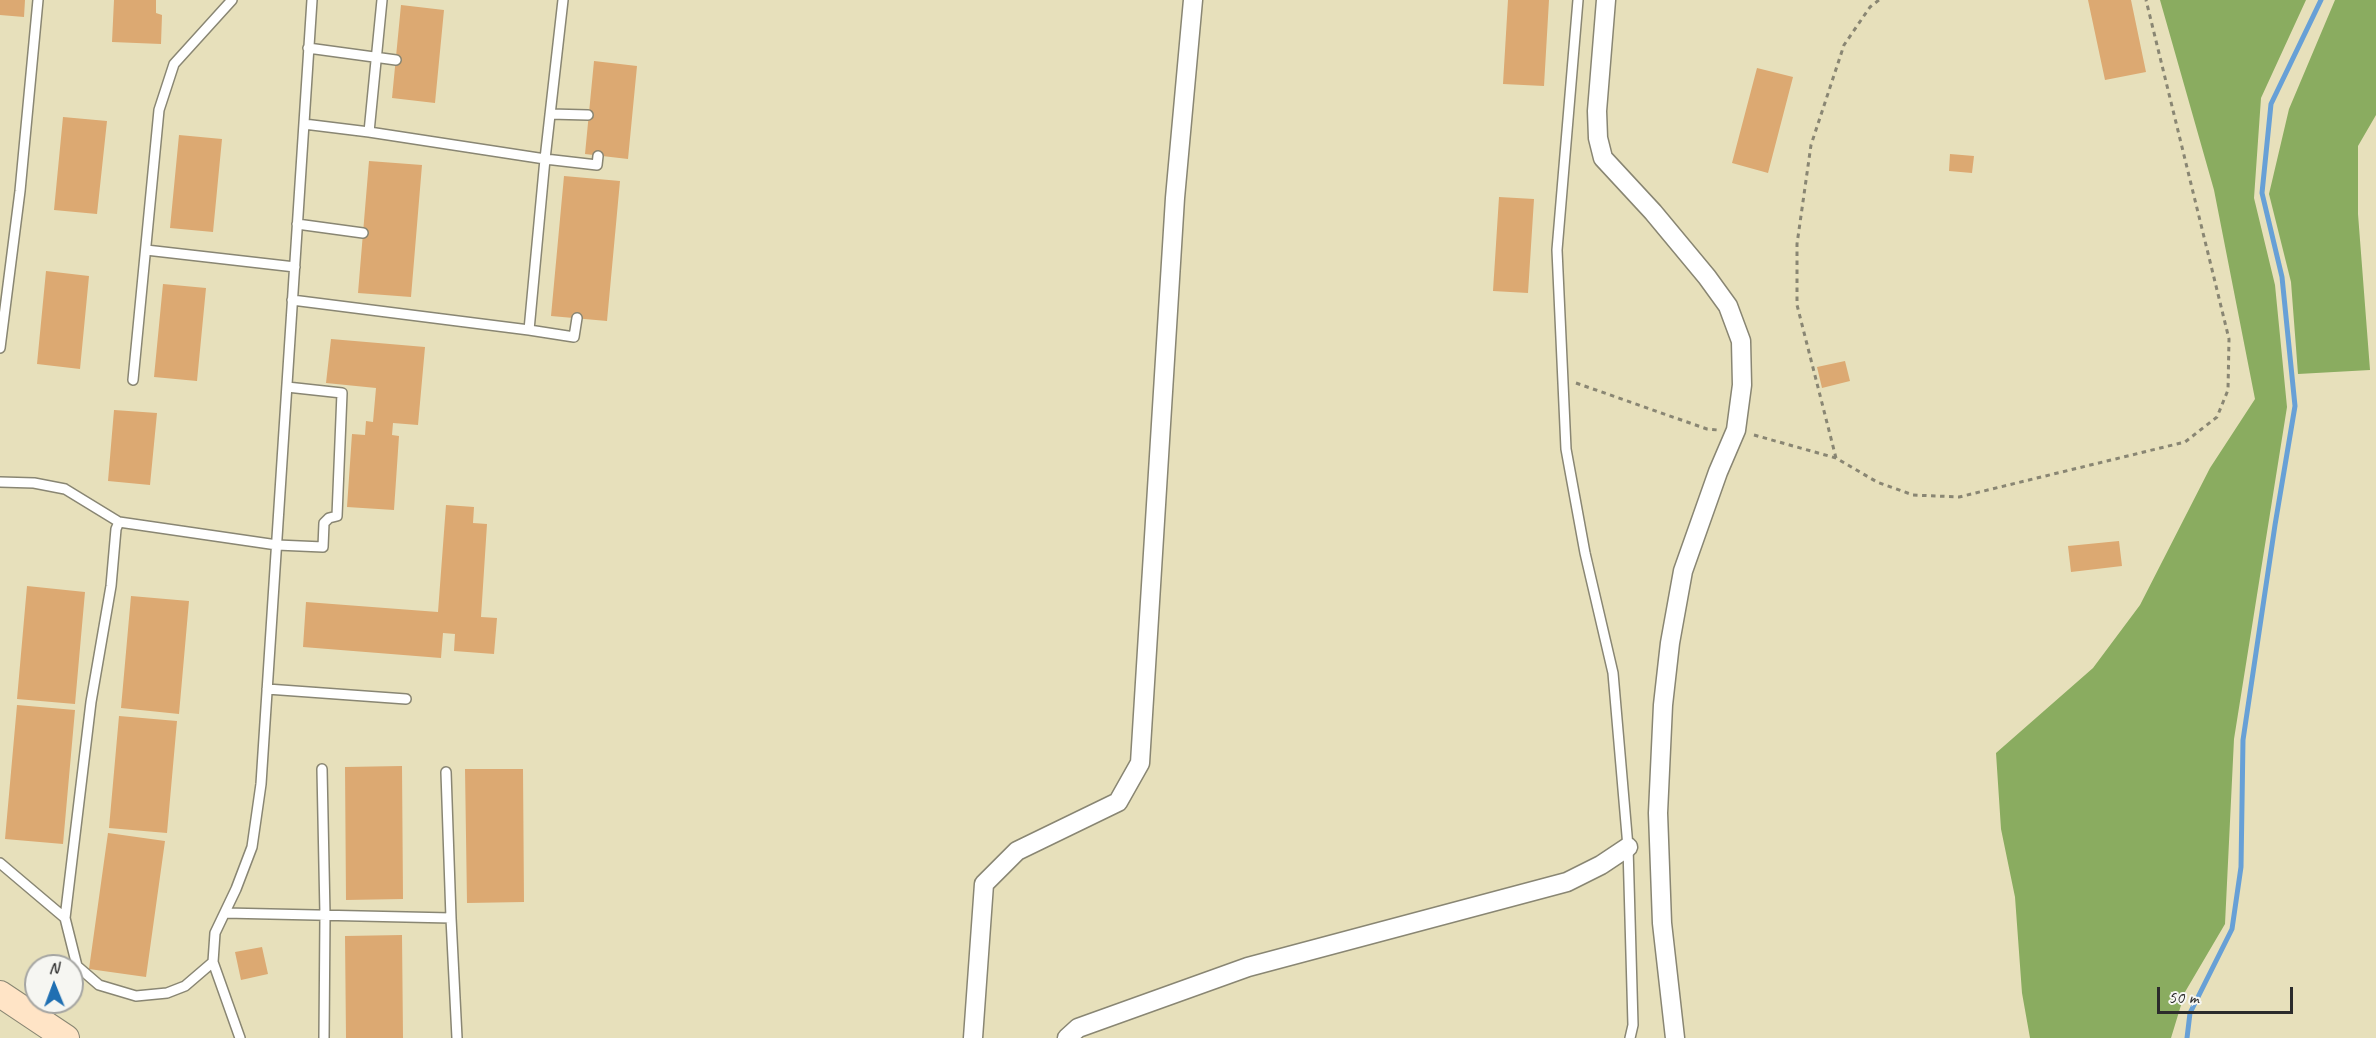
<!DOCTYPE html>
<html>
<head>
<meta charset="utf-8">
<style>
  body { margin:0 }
  #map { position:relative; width:2376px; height:1038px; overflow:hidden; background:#e7e0bb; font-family:Caveat,sans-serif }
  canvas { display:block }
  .north { position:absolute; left:24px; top:954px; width:60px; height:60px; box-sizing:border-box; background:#f6f6f2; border:2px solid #a5a5a2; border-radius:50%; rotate:359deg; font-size:16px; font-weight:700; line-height:24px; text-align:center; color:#2b2b2b }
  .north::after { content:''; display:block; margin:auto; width:21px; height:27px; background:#1f6fb2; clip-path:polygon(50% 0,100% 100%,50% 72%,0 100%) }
  .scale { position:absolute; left:2157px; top:987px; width:136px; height:27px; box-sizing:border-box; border:3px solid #2b2b2b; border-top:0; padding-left:8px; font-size:18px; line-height:21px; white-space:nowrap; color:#2b2b2b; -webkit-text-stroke:4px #f6f6f2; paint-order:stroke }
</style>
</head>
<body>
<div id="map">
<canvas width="2376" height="1038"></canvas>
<div class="north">N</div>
<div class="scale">50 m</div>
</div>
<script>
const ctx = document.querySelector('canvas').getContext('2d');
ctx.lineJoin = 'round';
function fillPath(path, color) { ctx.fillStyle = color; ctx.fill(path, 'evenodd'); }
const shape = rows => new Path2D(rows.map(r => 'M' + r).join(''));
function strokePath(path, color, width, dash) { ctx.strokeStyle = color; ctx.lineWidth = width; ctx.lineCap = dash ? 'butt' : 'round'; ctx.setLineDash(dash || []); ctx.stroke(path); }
fillPath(shape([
  [2160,0,2306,0,2261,98,2254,198,2275,285,2287,407,2234,739,2225,924,2185,992,2171,1038,2030,1038,2022,993,2015,897,2001,829,1996,753,2093,668,2140,605,2210,468,2255,399,2214,190],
  [2335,0,2376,0,2376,115,2358,146,2358,214,2370,370,2298,374,2291,282,2269,194,2289,109]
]), '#8aac60');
strokePath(shape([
  [2187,1038,2190,1013,2232,929,2241,867,2243,740,2275,525,2295,406,2282,277,2262,193,2271,104,2321,0]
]), '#67a0d6', 5);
fillPath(shape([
  [0,0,25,0,24,17,0,15],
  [114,0,156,0,156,13,162,15,161,44,112,42],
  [1508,0,1549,0,1544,86,1503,84],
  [2088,0,2131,0,2146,72,2105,80],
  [401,5,444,10,435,103,392,98],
  [594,61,637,66,628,159,585,154],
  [1757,68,1793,77,1768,173,1732,163],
  [63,117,107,121,97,214,54,210],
  [179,135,222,139,213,232,170,228],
  [1950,154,1974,156,1972,173,1949,171],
  [369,161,422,165,411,297,358,293],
  [564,176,620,181,607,321,551,316],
  [1499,197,1534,199,1528,293,1493,291],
  [46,271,89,276,80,369,37,364],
  [163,284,206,288,197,381,154,377],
  [331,339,425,347,418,425,393,423,392,435,399,436,394,510,347,507,352,434,365,435,366,421,373,422,376,388,326,383],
  [1845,361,1850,381,1822,388,1817,367],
  [114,410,157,413,150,485,108,481],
  [446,505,474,507,473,523,487,524,481,617,497,618,494,654,454,651,455,634,443,633,441,658,303,647,306,602,438,612],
  [2119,541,2122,566,2071,572,2068,546],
  [27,586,85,592,75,704,17,699],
  [131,596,189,601,179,714,121,708],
  [17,705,75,710,63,844,5,839],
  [119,716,177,721,167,833,109,828],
  [402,766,403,899,346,900,345,767],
  [465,769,523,769,524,902,467,903],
  [108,833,165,841,146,977,89,969],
  [402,935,403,1038,346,1038,345,936],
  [262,947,268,974,241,980,235,952]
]), '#dca972');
const lane = shape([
  [382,0,369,132,545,159,563,0],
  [1578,0,1557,250,1566,449,1585,553,1613,673,1628,847,1633,1025,1630,1038],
  [308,48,396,60],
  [550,114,588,115],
  [304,124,369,132],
  [297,224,363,233],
  [146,250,295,267],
  [292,300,529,330,545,159,597,165,598,156],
  [529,330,574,337,577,318],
  [0,348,20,191,38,0],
  [133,380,159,110,174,64,232,0],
  [0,482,34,483,65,489,119,522],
  [267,689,406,699],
  [322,769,325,915,324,1038],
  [0,863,65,918],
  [225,913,451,918,446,772],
  [451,918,457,1038],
  [213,962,185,986,167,993,136,996,99,985,77,966,65,918,91,702,111,586,116,529,119,522,277,545,323,547,324,523,329,518,337,516,342,393,287,387],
  [240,1038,213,962,215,933,236,889,252,847,261,784,312,0]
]);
const street = shape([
  [1606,0,1597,111,1598,138,1603,158,1653,212,1707,277,1728,306,1741,341,1742,385,1736,430,1718,472,1683,571,1670,643,1663,705,1658,813,1662,923,1675,1038],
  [973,1038,984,884,1017,851,1118,802,1140,763,1175,198,1193,0],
  [1067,1038,1078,1028,1248,967,1567,882,1601,865,1628,847]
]);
const secondary = shape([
  [0,994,66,1038]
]);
strokePath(lane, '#898673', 12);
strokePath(street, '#898673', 21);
strokePath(secondary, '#898673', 28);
strokePath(shape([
  [1576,383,1707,429,1718,430],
  [1754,435,1836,458,1877,482,1913,495,1959,497,2185,442,2217,417,2228,390,2229,339,2146,0],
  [1836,458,1797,305,1797,244,1811,145,1844,45,1870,7,1879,0]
]), '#898673', 3, [4.5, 4.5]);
strokePath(lane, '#fff', 9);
strokePath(street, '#fff', 18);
strokePath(secondary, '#ffe4c6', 26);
</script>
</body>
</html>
